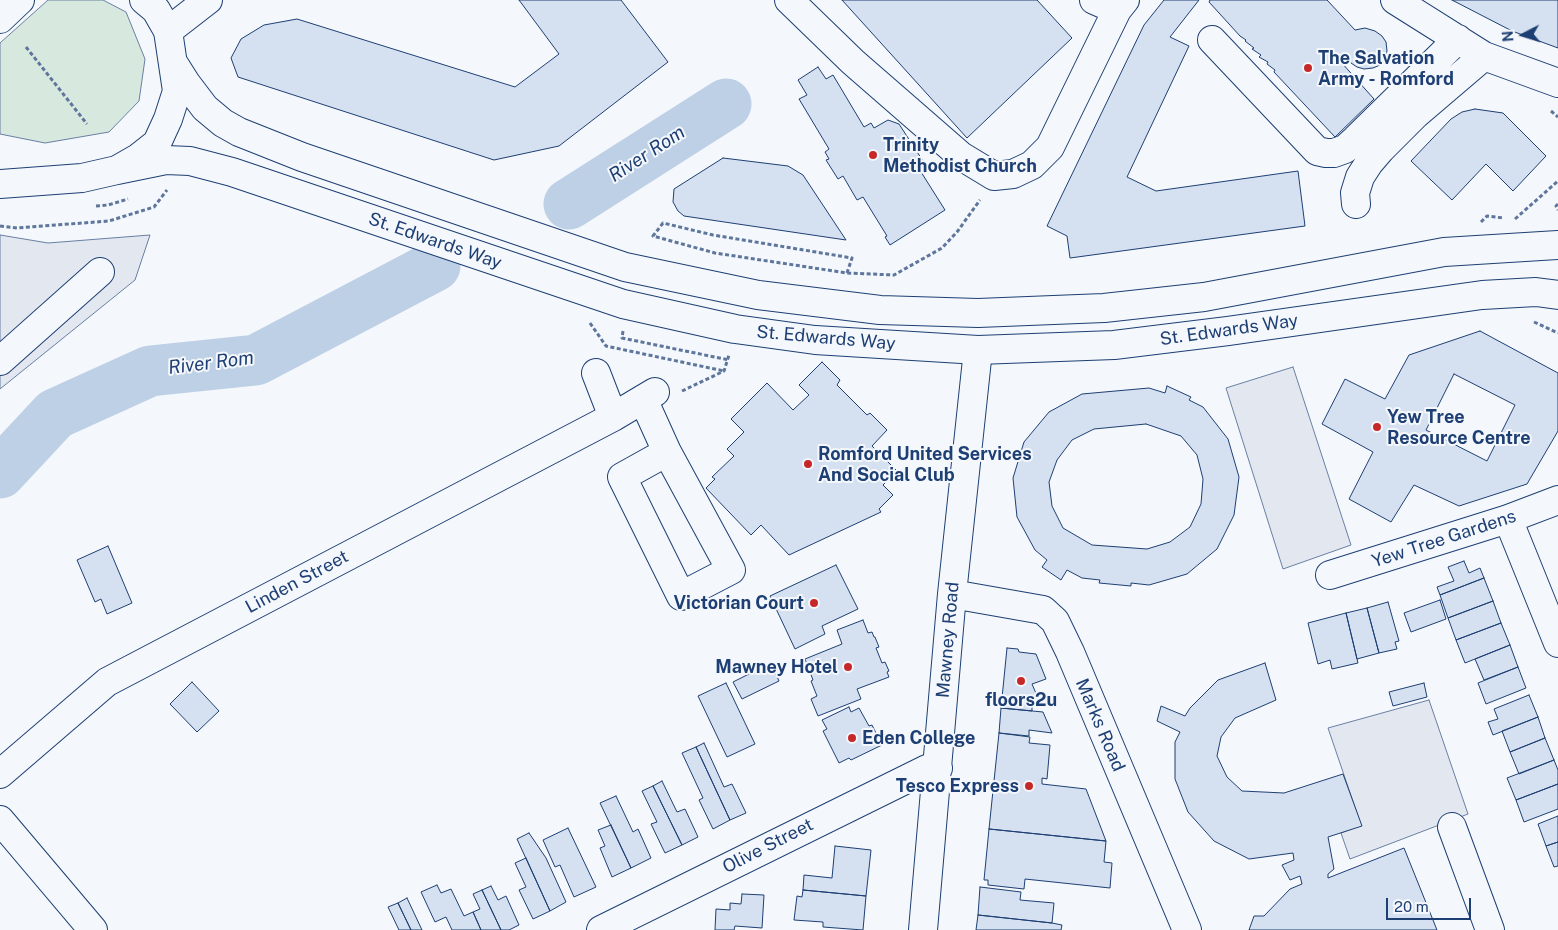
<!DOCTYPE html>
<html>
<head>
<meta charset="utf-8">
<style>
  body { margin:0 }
  #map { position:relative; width:1558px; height:930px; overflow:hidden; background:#f4f7fb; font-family:"Public Sans",sans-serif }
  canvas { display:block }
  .north { position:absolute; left:1498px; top:10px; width:50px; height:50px; -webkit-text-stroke:4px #f4f7fb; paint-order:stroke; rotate:265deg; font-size:14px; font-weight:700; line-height:20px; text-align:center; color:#1d3f73 }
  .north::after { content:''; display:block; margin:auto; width:18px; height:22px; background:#1d3f73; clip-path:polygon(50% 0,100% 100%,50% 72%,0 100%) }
  .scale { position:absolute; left:1386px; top:898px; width:85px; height:22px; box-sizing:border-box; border:2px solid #1d3f73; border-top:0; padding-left:6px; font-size:15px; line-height:18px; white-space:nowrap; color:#1d3f73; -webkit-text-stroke:4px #f4f7fb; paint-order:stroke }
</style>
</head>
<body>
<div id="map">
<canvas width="1558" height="930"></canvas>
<div class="north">N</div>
<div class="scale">20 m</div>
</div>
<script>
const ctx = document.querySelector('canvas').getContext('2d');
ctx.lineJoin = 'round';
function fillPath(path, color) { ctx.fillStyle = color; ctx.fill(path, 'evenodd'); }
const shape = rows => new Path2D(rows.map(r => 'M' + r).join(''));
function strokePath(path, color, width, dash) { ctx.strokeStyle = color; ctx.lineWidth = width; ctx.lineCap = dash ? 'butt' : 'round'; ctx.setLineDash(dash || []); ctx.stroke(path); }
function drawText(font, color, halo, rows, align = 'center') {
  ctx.font = font + ' "Public Sans",sans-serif'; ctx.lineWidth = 4; ctx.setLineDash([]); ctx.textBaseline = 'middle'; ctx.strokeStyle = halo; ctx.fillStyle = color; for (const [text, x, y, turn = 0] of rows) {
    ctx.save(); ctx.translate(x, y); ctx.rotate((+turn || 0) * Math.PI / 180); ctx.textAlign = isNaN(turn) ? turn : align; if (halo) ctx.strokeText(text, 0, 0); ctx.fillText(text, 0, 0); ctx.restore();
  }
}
const green = shape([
  [48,0,103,0,126,12,145,59,139,101,109,132,45,143,0,134,0,43,48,0]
]);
fillPath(green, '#d7e8df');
strokePath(green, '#687fa3', 1);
const parking = shape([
  [0,235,48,243,150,235,135,280,0,389,0,235],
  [1293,367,1351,545,1283,569,1226,388,1293,367],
  [1429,700,1468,814,1350,859,1341,833,1361,825,1328,728,1429,700]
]);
fillPath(parking, '#e3e8f0');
strokePath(parking, '#687fa3', 1);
strokePath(shape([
  [569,204,726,104],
  [0,473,55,414,150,371,256,360,435,266]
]), '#bed0e5', 51);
const building = shape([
  [519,0,621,0,668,62,559,146,494,160,238,77,231,58,241,39,264,25,297,19,515,87,559,54,519,0],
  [842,0,1037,0,1072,38,967,138,842,0],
  [1164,0,1199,0,1170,37,1189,46,1127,177,1156,191,1298,171,1305,226,1070,258,1067,236,1047,226,1144,25,1164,0],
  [1210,0,1327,0,1355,30,1365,28,1375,31,1382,36,1386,42,1387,51,1385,58,1380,65,1373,68,1364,69,1357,67,1351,63,1346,56,1341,62,1374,99,1335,137,1274,72,1275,70,1267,64,1268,62,1259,57,1261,55,1252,49,1254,48,1245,41,1246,40,1240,36,1209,2,1210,0],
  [1452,0,1558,0,1558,48,1512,31,1452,0],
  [818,67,826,79,833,75,864,127,871,123,874,128,888,120,899,124,923,161,916,164,945,210,890,245,885,237,887,236,863,197,857,200,843,176,838,179,826,160,829,159,825,152,829,149,799,99,807,95,798,80,818,67],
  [1475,109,1503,113,1546,156,1513,191,1486,164,1452,200,1411,161,1451,119,1462,112,1475,109],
  [723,158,788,166,803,175,846,240,684,216,678,211,673,202,674,189,723,158],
  [1480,331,1558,373,1558,431,1527,484,1459,506,1414,485,1391,522,1349,499,1373,452,1322,424,1345,379,1385,399,1409,355,1480,331],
  [1454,374,1515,405,1487,461,1426,430,1454,374],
  [822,362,840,380,837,385,867,415,870,413,887,430,872,446,897,471,883,485,893,495,879,509,881,512,789,555,761,525,751,535,706,488,715,479,712,477,734,456,727,449,744,432,731,419,767,383,793,410,809,395,799,385,822,362],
  [1167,386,1191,397,1189,400,1203,407,1228,439,1239,477,1234,515,1217,549,1187,574,1149,585,1131,583,1131,586,1099,583,1100,580,1082,578,1067,570,1061,580,1042,567,1047,560,1035,550,1017,517,1013,478,1024,442,1049,412,1082,394,1149,388,1165,393,1167,386],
  [1146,424,1181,436,1197,455,1203,479,1201,504,1190,527,1170,542,1147,549,1092,545,1063,528,1052,506,1049,482,1057,460,1072,440,1094,429,1146,424],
  [108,546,132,603,107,614,101,599,95,602,77,560,108,546],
  [1464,561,1469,573,1480,568,1484,578,1440,595,1437,587,1454,581,1448,567,1464,561],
  [836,565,858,609,822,626,825,634,795,649,770,596,836,565],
  [1484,578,1493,601,1448,618,1440,595,1484,578],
  [1440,600,1446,619,1411,632,1404,613,1440,600],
  [1493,601,1501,623,1456,640,1448,618,1493,601],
  [1388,602,1399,641,1395,642,1397,649,1379,653,1367,608,1388,602],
  [1367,608,1379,653,1357,659,1346,613,1367,608],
  [1346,613,1358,663,1332,669,1330,660,1318,664,1308,623,1346,613],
  [863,620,868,633,872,632,874,637,875,637,879,647,876,648,882,663,885,662,889,671,887,672,889,677,857,689,861,699,818,716,811,699,817,696,811,681,813,680,805,659,842,644,837,630,863,620],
  [1501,623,1510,645,1465,663,1456,640,1501,623],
  [1510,645,1518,667,1484,680,1475,659,1510,645],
  [1007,648,1018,649,1019,652,1036,654,1046,679,1032,684,1041,705,1032,704,1032,711,1001,708,1007,648],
  [771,663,779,681,742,699,733,682,771,663],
  [1265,663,1276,700,1235,718,1221,737,1217,756,1227,777,1242,791,1284,793,1343,774,1362,826,1328,837,1334,869,1328,874,1328,878,1404,848,1437,930,1249,930,1254,916,1264,916,1290,889,1302,884,1300,876,1290,880,1282,865,1294,860,1293,853,1249,859,1214,841,1188,812,1175,779,1175,742,1180,732,1157,721,1161,706,1185,716,1190,708,1218,680,1265,663],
  [1518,667,1526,688,1486,704,1478,683,1518,667],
  [192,682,219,711,197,732,170,704,192,682],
  [726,683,755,744,727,757,698,696,726,683],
  [1424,683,1427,697,1393,706,1389,692,1424,683],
  [1529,695,1538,717,1493,735,1488,722,1498,719,1494,709,1529,695],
  [849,707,851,712,859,708,869,726,872,725,882,745,851,760,849,758,839,763,823,731,827,729,822,720,849,707],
  [1001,708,1043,712,1052,733,1029,730,1029,736,999,733,1001,708],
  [1538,717,1545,738,1510,752,1502,731,1538,717],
  [999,733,1030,737,1029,743,1050,745,1047,779,1042,778,1042,784,1086,789,1106,841,989,829,999,733],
  [1545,738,1554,760,1519,774,1510,752,1545,738],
  [704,743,724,787,732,784,746,813,730,820,696,747,704,743],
  [696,747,730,820,713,829,699,800,703,798,682,753,696,747],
  [1554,760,1558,770,1558,784,1516,800,1507,778,1554,760],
  [662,781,677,812,685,809,698,837,682,845,653,786,662,781],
  [1558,784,1558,809,1524,822,1516,800,1558,784],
  [653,786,682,845,665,853,651,824,657,822,642,791,653,786],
  [616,796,633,832,638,829,651,858,631,868,600,803,616,796],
  [1558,816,1558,842,1546,846,1538,824,1558,816],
  [611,825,631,868,612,877,600,848,605,846,598,830,611,825],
  [568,828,596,887,574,897,560,865,555,867,543,840,568,828],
  [989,829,1106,841,1104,862,1112,863,1110,888,1025,879,1024,889,988,885,988,880,984,880,989,829],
  [529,833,546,858,566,902,550,911,517,839,529,833],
  [1558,842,1558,866,1554,867,1546,846,1558,842],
  [835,846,871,850,866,896,803,890,804,875,832,878,835,846],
  [526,858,550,911,533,919,519,890,526,887,515,863,526,858],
  [437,885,441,893,451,889,464,916,473,912,481,930,452,930,446,917,435,922,421,892,437,885],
  [491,886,498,900,506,896,519,925,509,930,501,930,482,890,491,886],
  [980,887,1021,892,1020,900,1054,903,1052,923,978,915,980,887],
  [482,890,501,930,481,930,473,912,480,909,473,894,482,890],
  [803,890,866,896,863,930,823,927,823,922,794,920,797,896,802,897,803,890],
  [742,894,764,895,762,928,735,926,734,930,715,930,716,909,730,910,730,903,741,904,742,894],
  [407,898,422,930,411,930,398,903,407,898],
  [398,903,411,930,399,930,388,907,398,903],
  [978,915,1052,923,1062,925,1061,930,976,930,978,915]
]);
fillPath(building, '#d5e0f0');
strokePath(building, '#1d3f73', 1);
const minor = shape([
  [789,0,853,62,961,156,994,176,1013,174,1032,165,1050,147,1117,10,1125,0],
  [1094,0,1117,10],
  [1395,0,1484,56,1558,83],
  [168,31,208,0],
  [1212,40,1317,151,1326,153,1334,153,1345,149,1356,139,1458,39],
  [1356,204,1355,193,1360,177,1369,163,1381,149,1416,114,1484,56],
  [0,361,100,272],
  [596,373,613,417],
  [643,399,667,452,622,477,681,596,731,570,667,452],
  [1508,519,1558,643],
  [1330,575,1508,519,1558,500],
  [952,594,1043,610,1055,621,1070,652,1187,930],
  [0,774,107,682,613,417,655,392],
  [0,820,93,930],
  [1452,827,1490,930],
  [601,930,927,769,938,768],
  [923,930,952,594,978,350]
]);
const major = shape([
  [0,19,20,0],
  [174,64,186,83,205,108,223,123,239,132,302,157,625,267,758,295,880,310,978,313,1104,308,1204,297,1444,252,1558,245],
  [117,170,166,160,190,161,232,172,623,304,735,329,815,340,978,350,1114,345,1228,331,1482,295,1536,292,1558,295],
  [0,184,82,178,117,170,138,158,157,143,168,119,177,91,168,31,156,10,144,0]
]);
strokePath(minor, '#1d3f73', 30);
strokePath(major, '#1d3f73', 30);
strokePath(shape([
  [26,47,87,124],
  [1551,111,1558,117],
  [1558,204,1556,206,1558,210],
  [96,206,108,205,128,199],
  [1515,219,1558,181],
  [1481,222,1487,216,1503,218],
  [0,226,17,228,109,221,154,207,167,190],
  [847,273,852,258,713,235,663,223,653,236,715,253,847,273,894,275,942,248,957,232,980,200],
  [1534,322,1558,333],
  [590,323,606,346,724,371],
  [623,331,622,338,729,360],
  [682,391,724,371,729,355]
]), '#5e769c', 3, [4, 2.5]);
strokePath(minor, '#f4f7fb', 28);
strokePath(major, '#f4f7fb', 28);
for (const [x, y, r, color] of [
  [1308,68,5,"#c62828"],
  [873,155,5,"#c62828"],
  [1377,427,5,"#c62828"],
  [808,464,5,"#c62828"],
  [814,603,5,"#c62828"],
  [848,667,5,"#c62828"],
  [1021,681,5,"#c62828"],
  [852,738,5,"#c62828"],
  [1029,786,5,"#c62828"]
]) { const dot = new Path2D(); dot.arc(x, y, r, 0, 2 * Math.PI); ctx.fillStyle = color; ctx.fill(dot); strokePath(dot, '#f4f7fb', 2); }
drawText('bold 18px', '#1d3f73', '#f4f7fb', [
  ["The Salvation",1318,58],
  ["Army - Romford",1318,79],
  ["Trinity",883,145],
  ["Methodist Church",883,166],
  ["Yew Tree",1387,417],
  ["Resource Centre",1387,438],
  ["Romford United Services",818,454],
  ["And Social Club",818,475],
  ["Victorian Court",804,603,"right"],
  ["Mawney Hotel",838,667,"right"],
  ["floors2u",1021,700,"center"],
  ["Eden College",862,738],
  ["Tesco Express",1019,786,"right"]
], 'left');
drawText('18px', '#1d3f73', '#f4f7fb', [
  ["St. Edwards Way",435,241,19],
  ["St. Edwards Way",1229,330,-8],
  ["St. Edwards Way",826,338,5],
  ["Yew Tree Gardens",1444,539,-18],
  ["Linden Street",297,582,-28],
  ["Mawney Road",948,640,-85],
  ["Marks Road",1100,725,67],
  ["Olive Street",768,846,-27]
]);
drawText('italic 19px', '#1d3f73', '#f4f7fb', [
  ["River Rom",647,154,-33],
  ["River Rom",211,363,-7]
]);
</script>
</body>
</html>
